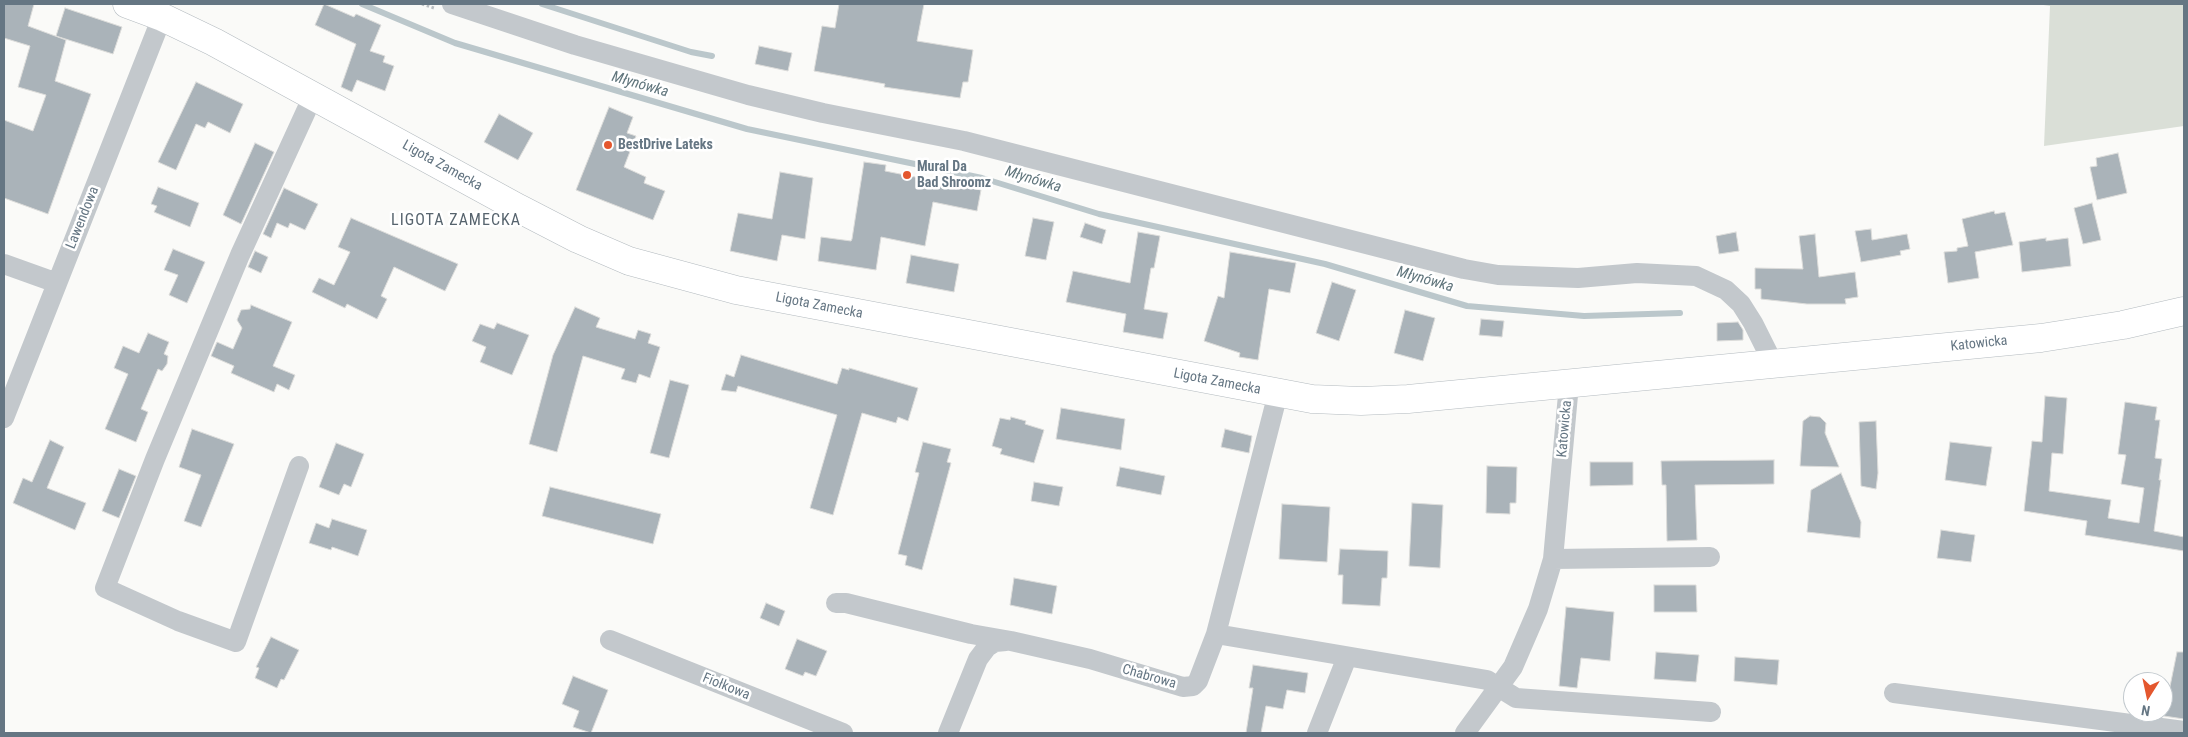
<!DOCTYPE html>
<html>
<head>
<meta charset="utf-8">
<style>
  body { margin:0 }
  #map { position:relative; width:2188px; height:737px; overflow:hidden; background:#fafaf8; font-family:"Roboto Condensed",sans-serif }
  canvas { display:block }
  .frame { position:absolute; inset:0; border:5px solid #657683; pointer-events:none }
  .north { position:absolute; left:2123px; top:672px; width:50px; height:50px; box-sizing:border-box; background:#fff; border:1px solid #c1c8cd; border-radius:50%; rotate:190deg; font-size:14px; font-weight:700; line-height:20px; text-align:center; color:#657683 }
  .north::after { content:''; display:block; margin:auto; width:18px; height:22px; background:#e4572e; clip-path:polygon(50% 0,100% 100%,50% 72%,0 100%) }
</style>
</head>
<body>
<div id="map">
<canvas width="2188" height="737"></canvas>
<div class="frame"></div>
<div class="north">N</div>
</div>
<script>
const ctx = document.querySelector('canvas').getContext('2d');
ctx.lineJoin = 'round';
function fillPath(path, color) { ctx.fillStyle = color; ctx.fill(path, 'evenodd'); }
const shape = rows => new Path2D(rows.map(r => 'M' + r).join(''));
function strokePath(path, color, width, dash) { ctx.strokeStyle = color; ctx.lineWidth = width; ctx.lineCap = dash ? 'butt' : 'round'; ctx.setLineDash(dash || []); ctx.stroke(path); }
function drawText(font, color, halo, rows, align = 'center') {
  ctx.font = font + ' "Roboto Condensed",sans-serif'; ctx.lineWidth = 5; ctx.setLineDash([]); ctx.textBaseline = 'middle'; ctx.strokeStyle = halo; ctx.fillStyle = color; for (const [text, x, y, turn = 0] of rows) {
    ctx.save(); ctx.translate(x, y); ctx.rotate((+turn || 0) * Math.PI / 180); ctx.textAlign = isNaN(turn) ? turn : align; if (halo) ctx.strokeText(text, 0, 0); ctx.fillText(text, 0, 0); ctx.restore();
  }
}
fillPath(shape([
  [2037,4,2184,4,2184,126,2044,146,2050,6]
]), '#dadfd7');
strokePath(shape([
  [362,4,455,43,747,129,982,178,1099,214,1325,264,1467,306,1584,316,1680,313],
  [542,4,691,52,712,56]
]), '#bbc7cb', 6);
const building = shape([
  [4,4,34,4,28,26,66,40,55,81,91,94,48,214,4,198,4,120,33,131,46,95,18,87,30,46,4,38,4,4],
  [324,4,354,17,356,14,381,25,370,51,385,56,383,62,394,66,385,91,357,80,352,92,341,87,356,44,315,25,324,4],
  [839,4,924,4,917,41,973,50,968,82,963,82,960,98,884,87,885,84,814,71,822,26,835,28,839,4],
  [65,8,122,27,113,54,56,36,65,8],
  [759,46,792,53,788,71,755,64,759,46],
  [196,82,243,104,230,133,208,122,205,128,196,124,176,170,158,162,196,82],
  [609,107,633,117,627,133,636,136,624,167,646,177,644,183,665,191,653,220,576,190,609,107],
  [499,114,533,133,518,160,484,142,499,114],
  [255,143,274,152,241,224,223,215,255,143],
  [2118,153,2127,193,2097,200,2090,167,2097,166,2096,158,2118,153],
  [864,162,886,165,885,171,981,190,977,211,933,202,925,246,881,237,876,270,818,261,821,237,851,241,852,239,864,162],
  [780,172,813,178,805,239,782,235,777,261,730,251,738,213,772,219,780,172],
  [158,187,199,203,190,227,154,212,157,206,151,204,158,187],
  [284,188,318,204,305,230,290,223,288,228,277,223,271,238,263,234,284,188],
  [2092,203,2101,240,2083,244,2074,208,2092,203],
  [1994,211,1995,214,2005,212,2013,245,1975,252,1979,278,1948,283,1944,252,1957,251,1957,248,1968,246,1962,219,1994,211],
  [351,218,458,264,445,291,394,267,381,296,387,299,377,319,347,304,345,308,312,292,319,278,334,285,350,252,338,247,351,218],
  [1033,218,1054,222,1046,260,1025,256,1033,218],
  [1085,223,1106,230,1102,244,1080,237,1085,223],
  [1871,229,1872,240,1907,234,1910,249,1900,251,1901,255,1861,262,1855,231,1871,229],
  [1138,232,1160,236,1154,268,1151,268,1144,309,1168,313,1163,339,1123,332,1126,314,1066,302,1073,271,1130,283,1138,232],
  [1736,232,1739,251,1719,254,1716,236,1736,232],
  [1815,234,1819,277,1855,272,1858,297,1845,299,1846,304,1807,304,1761,299,1761,289,1755,289,1755,268,1803,269,1799,236,1815,234],
  [2046,238,2046,241,2068,238,2071,266,2022,272,2019,242,2046,238],
  [173,249,205,262,187,303,169,295,178,275,164,270,173,249],
  [255,251,268,257,261,273,248,267,255,251],
  [1230,252,1296,263,1290,293,1269,289,1258,360,1239,357,1240,353,1204,341,1218,296,1224,298,1230,252],
  [911,255,959,264,954,292,906,283,911,255],
  [1332,282,1356,290,1339,341,1316,333,1332,282],
  [251,305,292,322,273,366,295,375,289,390,277,384,274,392,231,373,234,366,211,356,217,342,233,349,242,328,237,320,241,310,250,309,251,305],
  [575,307,600,318,596,327,635,339,638,330,651,334,648,343,660,347,650,378,639,374,636,383,621,379,625,369,583,356,557,452,529,444,553,355,575,307],
  [1405,310,1435,318,1423,361,1394,353,1405,310],
  [1481,319,1504,321,1502,337,1479,335,1481,319],
  [1738,322,1743,330,1743,340,1717,341,1717,323,1738,322],
  [497,323,529,335,512,375,480,362,486,347,472,341,480,324,494,329,497,323],
  [148,333,169,342,164,354,168,356,167,364,162,371,158,369,141,409,148,412,136,442,105,429,128,374,114,368,123,346,139,353,148,333],
  [741,355,837,384,842,368,849,370,849,368,918,388,908,421,898,417,896,423,862,413,833,515,810,508,837,415,738,386,736,392,721,390,726,374,734,377,741,355],
  [670,380,689,385,669,458,650,453,670,380],
  [2045,396,2067,398,2063,454,2052,453,2049,491,2111,500,2108,518,2139,523,2144,488,2121,484,2126,455,2118,454,2125,402,2157,407,2155,420,2160,420,2155,458,2162,459,2159,480,2161,480,2154,531,2184,537,2184,551,2085,535,2087,521,2024,511,2032,441,2042,442,2045,396],
  [1061,408,1125,419,1121,450,1056,439,1061,408],
  [1810,416,1820,417,1826,423,1825,433,1839,467,1800,466,1803,421,1810,416],
  [1011,417,1026,421,1025,424,1044,430,1034,463,1000,454,1002,449,992,446,1000,418,1010,420,1011,417],
  [1876,421,1878,473,1876,489,1861,486,1859,422,1876,421],
  [192,429,234,444,201,527,184,521,201,475,179,467,192,429],
  [1225,429,1252,436,1249,453,1221,447,1225,429],
  [50,440,64,447,47,488,86,503,75,530,13,503,23,478,32,482,50,440],
  [923,442,951,449,947,462,951,463,922,570,905,565,907,556,898,554,919,473,915,472,923,442],
  [1950,442,1992,447,1986,486,1945,480,1950,442],
  [336,443,364,454,351,487,344,484,339,495,319,487,336,443],
  [1774,460,1774,484,1695,485,1697,540,1667,541,1666,485,1662,485,1661,461,1774,460],
  [1590,462,1633,462,1633,485,1590,486,1590,462],
  [1487,466,1517,467,1516,503,1510,503,1510,514,1486,513,1487,466],
  [1120,467,1165,476,1161,495,1116,486,1120,467],
  [119,469,136,476,119,518,102,511,119,469],
  [1841,473,1861,522,1860,538,1807,532,1811,490,1841,473],
  [1034,482,1063,487,1059,506,1031,501,1034,482],
  [550,487,661,514,653,544,542,516,550,487],
  [1412,503,1443,505,1440,568,1409,566,1412,503],
  [1282,504,1330,507,1327,562,1279,559,1282,504],
  [332,519,367,530,358,556,332,547,331,550,309,543,316,523,329,528,332,519],
  [1941,530,1975,535,1971,562,1937,558,1941,530],
  [1340,549,1388,551,1387,578,1382,578,1380,606,1342,604,1343,575,1338,575,1340,549],
  [1014,578,1057,586,1052,614,1010,605,1014,578],
  [1654,585,1696,585,1697,612,1654,612,1654,585],
  [766,603,785,611,779,626,760,618,766,603],
  [1566,607,1614,612,1610,661,1581,658,1577,688,1559,686,1566,607],
  [271,637,299,650,284,680,281,679,277,688,255,678,259,668,256,667,271,637],
  [797,639,827,651,816,676,805,672,803,676,785,669,797,639],
  [1656,652,1699,655,1696,682,1654,679,1656,652],
  [2177,652,2184,652,2184,719,2164,716,2177,652],
  [1735,657,1779,660,1777,685,1734,681,1735,657],
  [1253,665,1308,673,1305,693,1287,690,1283,709,1266,706,1261,733,1246,733,1253,688,1249,688,1253,665],
  [573,676,608,690,591,733,573,727,579,711,562,704,573,676]
]);
fillPath(building, '#aab3b9');
strokePath(building, '#dcdcda', 1);
const secondary = shape([
  [127,4,162,17,214,42,518,208,578,239,629,261,736,290,1312,399,1361,401,1408,399,2041,338,2123,325,2184,311]
]);
strokePath(secondary, '#b3babf', 29);
strokePath(shape([
  [422,4,434,8]
]), '#bbbfc2', 3, [2.5, 2.5]);
strokePath(shape([
  [452,4,575,45,748,95,823,113,964,141,1464,269,1498,275,1578,278,1637,273,1696,276,1726,290,1741,304,1753,323,1773,363],
  [4,264,57,283],
  [4,418,162,17],
  [299,466,236,642,178,621,105,588,155,459,240,255,313,96],
  [1553,559,1710,557],
  [836,603,846,603,971,634,1011,641,1090,659,1183,687,1193,686,1198,681,1216,634,1278,393],
  [1216,634,1487,680,1516,698,1711,712],
  [610,640,843,733],
  [1894,693,2184,731],
  [948,733,978,659,987,647,995,642,1006,641],
  [1317,733,1347,657],
  [1465,733,1513,667,1538,609,1553,559,1569,384]
]), '#c3c8cc', 20);
strokePath(secondary, '#fff', 28);
for (const [x, y, r, color] of [
  [608,145,5,"#e4572e"],
  [907,175,5,"#e4572e"]
]) { const dot = new Path2D(); dot.arc(x, y, r, 0, 2 * Math.PI); ctx.fillStyle = color; ctx.fill(dot); strokePath(dot, '#fff', 2); }
drawText('bold 14px', '#657683', '#fff', [
  ["BestDrive Lateks",618,145],
  ["Mural Da",917,167],
  ["Bad Shroomz",917,183]
], 'left');
drawText('14px', '#657683', '#fff', [
  ["Ligota Zamecka",442,166,29],
  ["Lawendowa",83,218,-68],
  ["Ligota Zamecka",819,306,11],
  ["Katowicka",1979,344,-6],
  ["Ligota Zamecka",1217,382,11],
  ["Katowicka",1565,429,-85],
  ["Chabrowa",1149,677,16],
  ["Fiołkowa",726,687,22]
]);
drawText('italic 15px', '#60757c', '#fff', [
  ["Młynówka",640,85,16],
  ["Młynówka",1033,180,17],
  ["Młynówka",1425,280,16]
]);
ctx.letterSpacing = '1px';
drawText('16px', '#57646e', '#fff', [
  ["LIGOTA ZAMECKA",456,221]
]);
ctx.letterSpacing = '0px';
</script>
</body>
</html>
